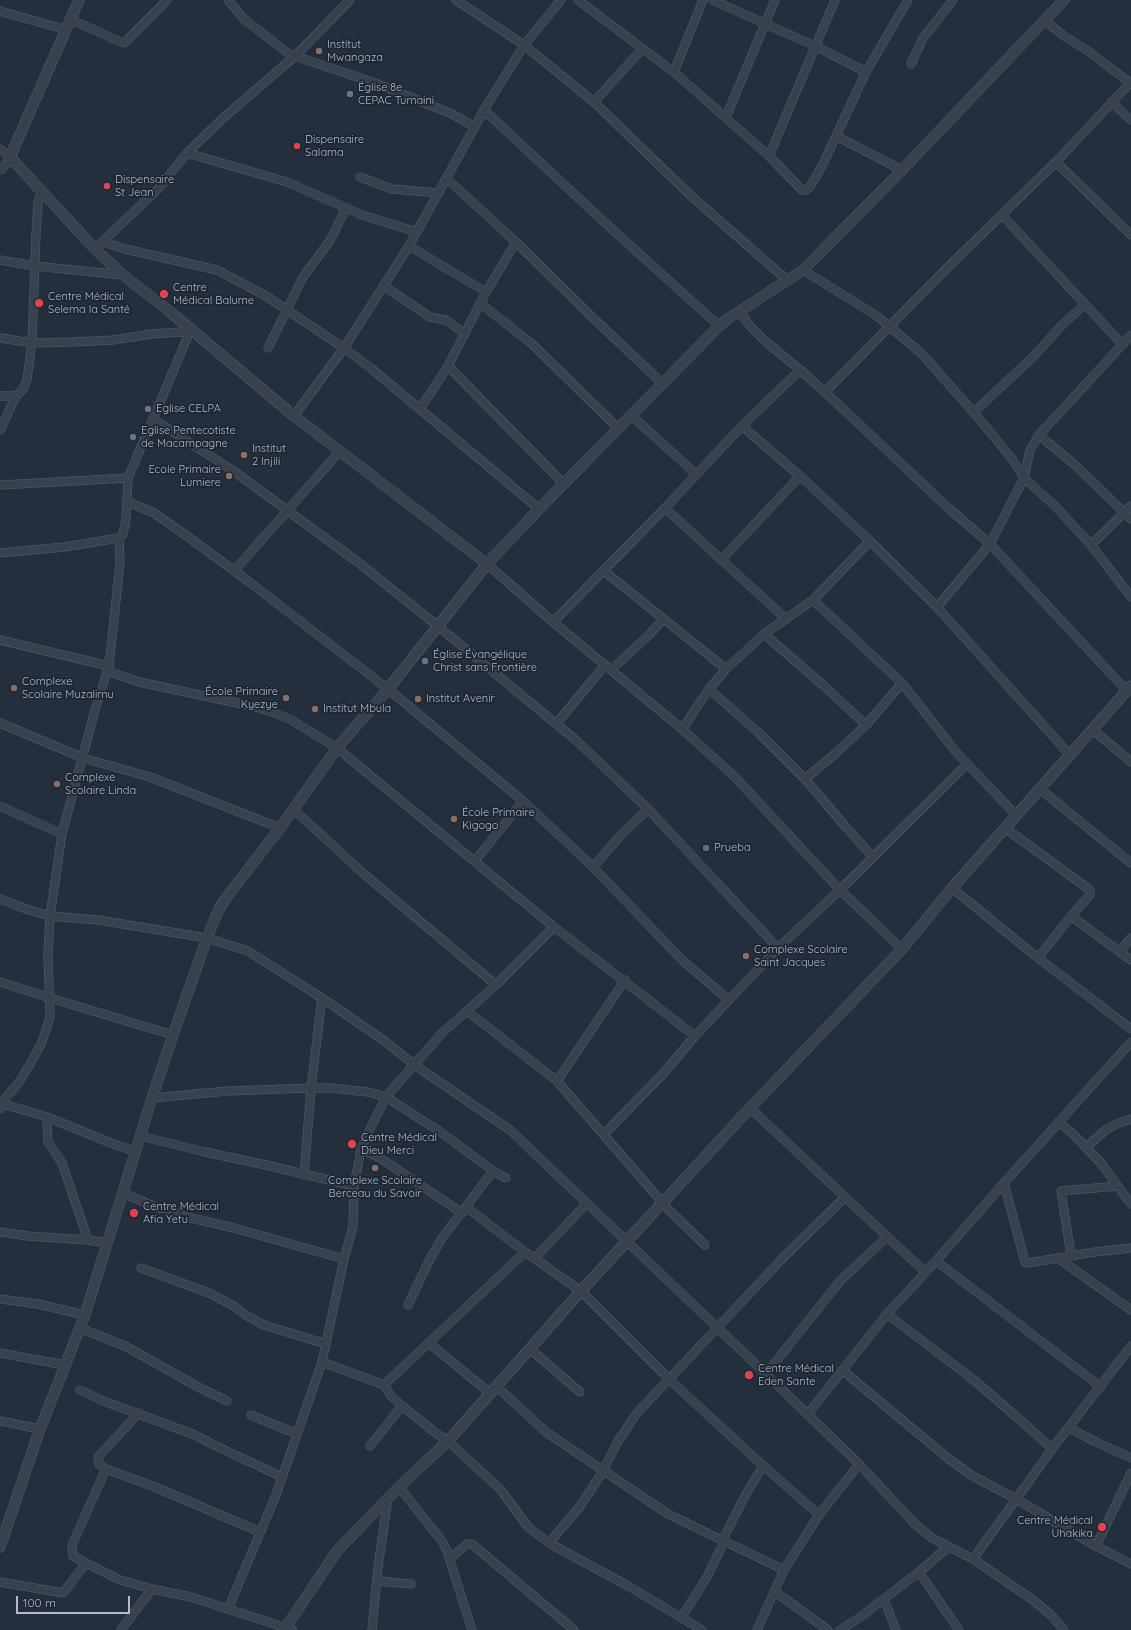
<!DOCTYPE html>
<html>
<head>
<meta charset="utf-8">
<style>
  body { margin:0 }
  #map { position:relative; width:1131px; height:1630px; overflow:hidden; background:#242f3e; font-family:Quicksand,sans-serif }
  canvas { display:block }
  .scale { position:absolute; left:16px; top:1596px; width:114px; height:18px; box-sizing:border-box; border:2px solid #b4bcc9; border-top:0; padding-left:5px; font-size:12px; line-height:14px; white-space:nowrap; color:#b4bcc9; -webkit-text-stroke:3px #1d2633; paint-order:stroke }
</style>
</head>
<body>
<div id="map">
<canvas width="1131" height="1630"></canvas>
<div class="scale">100 m</div>
</div>
<script>
const ctx = document.querySelector('canvas').getContext('2d');
ctx.lineJoin = 'round';
const shape = rows => new Path2D(rows.map(r => 'M' + r).join(''));
function strokePath(path, color, width, dash) { ctx.strokeStyle = color; ctx.lineWidth = width; ctx.lineCap = dash ? 'butt' : 'round'; ctx.setLineDash(dash || []); ctx.stroke(path); }
function drawText(font, color, halo, rows, align = 'center') {
  ctx.font = font + ' Quicksand,sans-serif'; ctx.lineWidth = 3.5; ctx.setLineDash([]); ctx.textBaseline = 'middle'; ctx.strokeStyle = halo; ctx.fillStyle = color; for (const [text, x, y, turn = 0] of rows) {
    ctx.save(); ctx.translate(x, y); ctx.rotate((+turn || 0) * Math.PI / 180); ctx.textAlign = isNaN(turn) ? turn : align; if (halo) ctx.strokeText(text, 0, 0); ctx.fillText(text, 0, 0); ctx.restore();
  }
}
const minor = shape([
  [228,0,244,19,289,54,375,83,452,114,475,127],
  [456,0,524,45,594,102,689,194,788,281],
  [578,0,674,72,769,156,802,190,806,190,810,187,822,166,866,72,908,0],
  [712,0,815,46,866,72],
  [0,11,67,30],
  [72,20,123,43,125,42,167,0],
  [1044,20,1064,36,1088,51,1130,83],
  [911,64,923,38,953,0],
  [674,72,703,0],
  [594,102,642,49],
  [1111,102,1131,120],
  [484,110,601,219,719,326],
  [726,117,775,0],
  [836,136,902,170],
  [0,149,10,157,2,169,0,170],
  [187,153,287,182,362,215,417,232],
  [769,156,835,0],
  [1056,162,1131,235],
  [360,177,392,189,439,193],
  [447,179,516,242,590,315,662,383],
  [1002,215,1122,344],
  [103,242,125,249,217,270,266,296,344,348,372,369,539,509],
  [99,245,158,189,187,153,221,120,295,56,350,0],
  [409,246,486,292],
  [0,260,35,266,123,275],
  [803,270,877,316,921,353,976,415,1013,460,1024,478,1055,506,1091,545,1131,597],
  [384,286,430,317,446,320,465,334],
  [481,304,531,343,619,429],
  [740,312,750,326,764,340,800,370],
  [0,338,32,343,74,342,113,340,151,334,181,332,189,333],
  [268,348,303,277,331,239,346,208],
  [448,366,564,484],
  [825,392,945,505,990,544,1126,690],
  [0,396,16,396],
  [420,409,448,366,486,292,516,242],
  [974,412,1033,357,1062,325,1084,305],
  [294,416,344,348,409,246,484,110,524,45,561,0],
  [632,416,696,474],
  [153,419,235,472,359,563,439,627,577,741,648,809,778,948],
  [742,426,800,476,870,541,937,607,1069,754],
  [0,430,16,396,23,389,27,380,32,343,36,234,38,203,41,192],
  [1039,435,1075,465,1131,519],
  [0,485,128,478],
  [126,501,154,513,180,531,248,581,388,689,523,801,593,867,682,960,729,1000],
  [665,508,785,618],
  [1091,545,1131,506],
  [0,553,64,547,119,538],
  [721,560,800,476],
  [487,564,553,622,682,729,735,777,840,890,902,949],
  [234,571,340,451],
  [604,571,726,669],
  [813,600,902,683,956,752,1016,815],
  [937,607,990,544,1024,478,1030,450,1039,435,1131,335],
  [553,622,665,508,742,426,800,370,825,392,945,270,1056,162,1131,82],
  [764,634,823,685,866,725],
  [0,640,109,666],
  [611,670,650,634,663,619],
  [107,671,139,682,256,707,275,713,291,720,337,748,554,927,695,1036],
  [709,689,760,734,805,779,845,826,873,857],
  [0,723,83,758,150,777,280,828],
  [556,724,605,665],
  [682,729,709,689,726,669,764,634,813,600,870,541],
  [1092,729,1131,762],
  [805,779,836,753,866,725,902,683],
  [1040,789,1131,863],
  [0,806,62,834],
  [293,809,364,874,496,985],
  [1005,828,1090,890,1090,895,1071,916,1038,958],
  [475,861,523,801],
  [593,867,621,835,648,809],
  [952,888,1038,958,1131,1029],
  [0,899,29,910,50,916,98,920,207,938,248,951,328,1002,386,1042,413,1064,510,1130,766,1374,859,1464,915,1524,932,1538,973,1559,1033,1600,1050,1614,1064,1630],
  [1071,916,1131,960],
  [1120,951,1131,938],
  [0,982,50,998,173,1035],
  [467,1011,557,1081,668,1209,705,1245],
  [557,1081,625,980],
  [152,1098,228,1091,311,1088,331,1088,368,1092,386,1097,439,1131,493,1171,506,1178],
  [0,1103,47,1117,116,1145,135,1151],
  [750,1108,925,1272],
  [0,1109,2,1103,19,1082,32,1061,42,1042,50,1017,48,954,50,916,62,834,95,710,109,666,120,563,119,538,123,534,126,519,128,478,191,329],
  [47,1117,48,1142,62,1163,88,1240],
  [1058,1122,1072,1133,1100,1162,1131,1204],
  [604,1134,661,1076,695,1036,778,948,840,890,967,764],
  [140,1136,205,1152,266,1165,354,1186],
  [1086,1147,1107,1129,1119,1123,1131,1119],
  [361,1149,380,1158,462,1213],
  [304,1175,311,1088,322,998],
  [1004,1183,1025,1262,1028,1263,1095,1252,1131,1248],
  [123,1193,158,1208,167,1209,187,1217,234,1228,344,1259],
  [466,1207,525,1252,581,1291,669,1379,748,1452,819,1515],
  [0,1232,28,1236,88,1240,107,1243],
  [1071,1255,1061,1191,1118,1186],
  [535,1258,586,1204],
  [1058,1258,1131,1310],
  [936,1261,1101,1387],
  [141,1268,209,1293,234,1306,247,1316,264,1325,326,1344],
  [0,1299,38,1304,85,1315],
  [408,1305,428,1263,442,1238,493,1171],
  [887,1314,975,1381,1026,1425,1052,1449],
  [80,1328,127,1347,200,1388,227,1401],
  [429,1343,491,1394],
  [530,1349,580,1392],
  [0,1353,65,1365],
  [322,1362,384,1385,391,1396,402,1406,437,1434,448,1441,501,1490,528,1527,549,1543,630,1587,702,1630],
  [842,1370,949,1459,971,1475,1016,1499,1096,1546,1131,1564],
  [766,1374,840,1281,887,1237],
  [384,1385,525,1252],
  [497,1387,546,1432,668,1514,784,1570],
  [80,1390,106,1402,195,1435,212,1444,282,1477],
  [251,1415,297,1434],
  [807,1415,887,1314,936,1261,1004,1183,1131,1042],
  [0,1421,40,1429],
  [1069,1428,1096,1442,1131,1458],
  [370,1446,402,1406],
  [106,1469,155,1487,260,1532],
  [399,1487,442,1541,447,1551,472,1630],
  [722,1541,746,1494,763,1466],
  [549,1543,581,1505,603,1471,618,1441,637,1413,782,1259,845,1197],
  [1096,1546,1131,1473],
  [450,1559,467,1544,472,1544,574,1630],
  [973,1559,1052,1449,1131,1346],
  [86,1563,73,1556,72,1545,106,1469,99,1464,98,1457,139,1413],
  [919,1572,959,1630],
  [377,1581,411,1584],
  [0,1582,63,1593,86,1563,120,1580,152,1589],
  [774,1591,828,1630],
  [884,1599,896,1630],
  [228,1609,276,1495,322,1362,344,1259,353,1226,354,1186,361,1149,370,1129,386,1097,442,1033,496,985,554,927],
  [681,1618,707,1577,724,1542],
  [121,1630,152,1589,191,1597,293,1630],
  [372,1630,378,1567,388,1498],
  [757,1630,784,1570,819,1515,859,1464],
  [840,1630,859,1618,919,1572,948,1547]
]);
const tertiary = shape([
  [79,0,10,157,95,249,123,275,168,310,294,416,487,564],
  [0,1547,40,1429,85,1315,152,1098,173,1035,207,938,218,911,226,898,280,828,337,748,388,689,487,564,539,509,719,326,729,318,803,270,902,170,1064,0],
  [284,1630,337,1551,399,1487,448,1441,581,1291,750,1108,902,949,952,888,1131,686]
]);
strokePath(minor, '#565f6c', 9);
strokePath(tertiary, '#565f6c', 11);
strokePath(minor, '#38414e', 8);
strokePath(tertiary, '#38414e', 10);
for (const [x, y, r, color] of [
  [319,51,4,"#8d6e63"],
  [350,94,4,"#6b7280"],
  [297,146,4,"#e0444e"],
  [107,186,4,"#e0444e"],
  [164,294,5,"#e0444e"],
  [39,303,5,"#e0444e"],
  [148,409,4,"#6b7280"],
  [133,437,4,"#6b7280"],
  [244,455,4,"#8d6e63"],
  [229,476,4,"#8d6e63"],
  [425,661,4,"#6b7280"],
  [14,688,4,"#8d6e63"],
  [286,698,4,"#8d6e63"],
  [418,699,4,"#8d6e63"],
  [315,709,4,"#8d6e63"],
  [57,784,4,"#8d6e63"],
  [454,819,4,"#8d6e63"],
  [706,848,4,"#5c6f8a"],
  [746,956,4,"#8d6e63"],
  [352,1144,5,"#e0444e"],
  [375,1168,4,"#8d6e63"],
  [134,1213,5,"#e0444e"],
  [749,1375,5,"#e0444e"],
  [1102,1527,5,"#e0444e"]
]) { const dot = new Path2D(); dot.arc(x, y, r, 0, 2 * Math.PI); ctx.fillStyle = color; ctx.fill(dot); strokePath(dot, '#1d2633', 1.5); }
drawText('11px', '#b4bcc9', '#1d2633', [
  ["Institut",327,45],
  ["Mwangaza",327,58],
  ["Église 8e",358,88],
  ["CEPAC Tumaini",358,101],
  ["Dispensaire",305,140],
  ["Salama",305,153],
  ["Dispensaire",115,180],
  ["St Jean",115,193],
  ["Centre",173,288],
  ["Médical Balume",173,301],
  ["Centre Médical",48,297],
  ["Selema la Santé",48,310],
  ["Eglise CELPA",156,409],
  ["Eglise Pentecotiste",141,431],
  ["de Macampagne",141,444],
  ["Institut",252,449],
  ["2 Injili",252,462],
  ["Ecole Primaire",221,470,"right"],
  ["Lumiere",221,483,"right"],
  ["Église Évangélique",433,655],
  ["Christ sans Frontière",433,668],
  ["Complexe",22,682],
  ["Scolaire Muzalimu",22,695],
  ["École Primaire",278,692,"right"],
  ["Kyezye",278,705,"right"],
  ["Institut Avenir",426,699],
  ["Institut Mbula",323,709],
  ["Complexe",65,778],
  ["Scolaire Linda",65,791],
  ["École Primaire",462,813],
  ["Kigogo",462,826],
  ["Prueba",714,848],
  ["Complexe Scolaire",754,950],
  ["Saint Jacques",754,963],
  ["Centre Médical",361,1138],
  ["Dieu Merci",361,1151],
  ["Complexe Scolaire",375,1181,"center"],
  ["Berceau du Savoir",375,1194,"center"],
  ["Centre Médical",143,1207],
  ["Afia Yetu",143,1220],
  ["Centre Médical",758,1369],
  ["Eden Sante",758,1382],
  ["Centre Médical",1093,1521,"right"],
  ["Uhakika",1093,1534,"right"]
], 'left');
</script>
</body>
</html>
